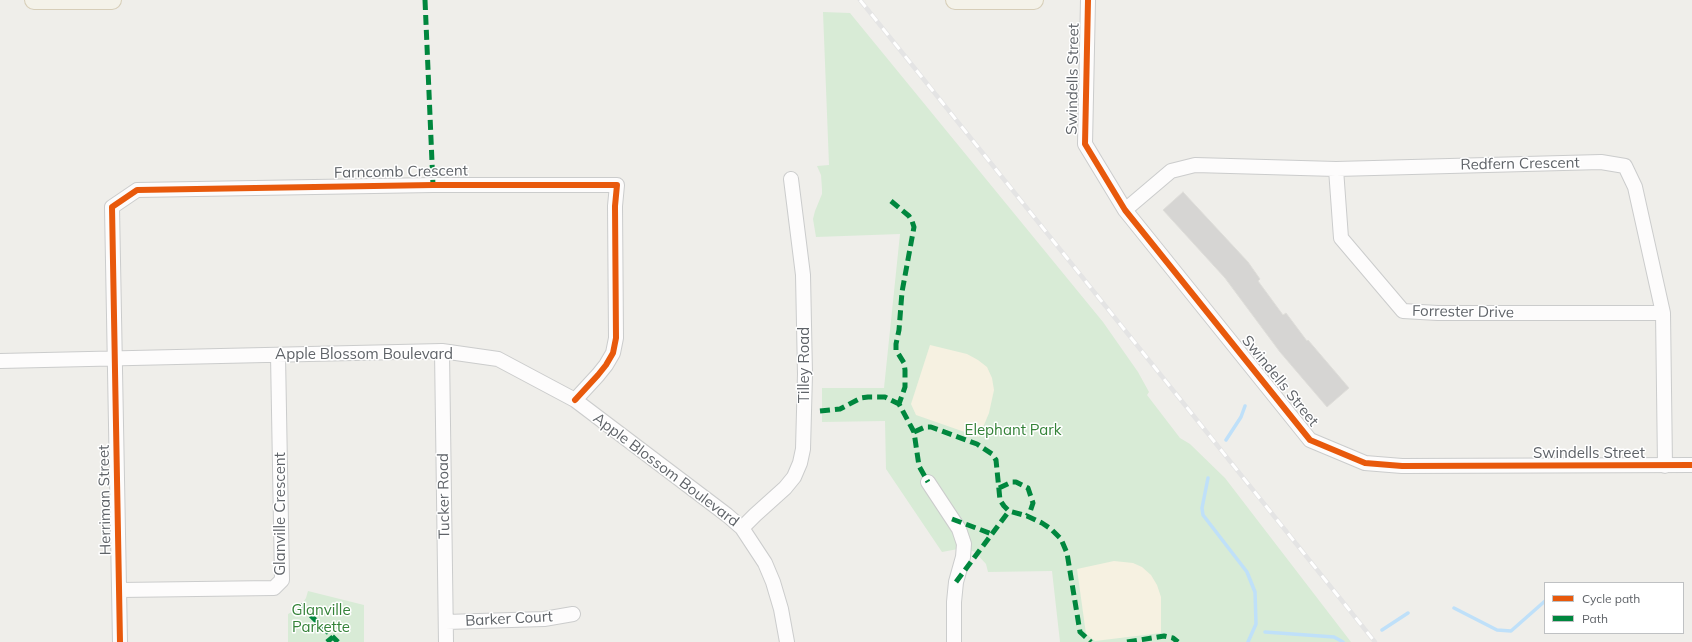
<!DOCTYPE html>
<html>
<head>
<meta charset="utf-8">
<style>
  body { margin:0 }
  #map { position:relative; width:1692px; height:642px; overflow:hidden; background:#efeeea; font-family:Mulish,sans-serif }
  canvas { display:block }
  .legend { position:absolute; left:1544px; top:582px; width:140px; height:52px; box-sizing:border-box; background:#fff; border:1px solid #bfc1c3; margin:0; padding:5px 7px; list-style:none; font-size:12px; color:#5f6368 }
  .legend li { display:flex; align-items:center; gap:8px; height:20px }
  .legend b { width:20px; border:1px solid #bfc1c3 }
</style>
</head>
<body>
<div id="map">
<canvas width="1692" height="642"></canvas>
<ul class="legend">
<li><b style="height:5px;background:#e8590c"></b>Cycle path</li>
<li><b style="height:5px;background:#00873e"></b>Path</li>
</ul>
</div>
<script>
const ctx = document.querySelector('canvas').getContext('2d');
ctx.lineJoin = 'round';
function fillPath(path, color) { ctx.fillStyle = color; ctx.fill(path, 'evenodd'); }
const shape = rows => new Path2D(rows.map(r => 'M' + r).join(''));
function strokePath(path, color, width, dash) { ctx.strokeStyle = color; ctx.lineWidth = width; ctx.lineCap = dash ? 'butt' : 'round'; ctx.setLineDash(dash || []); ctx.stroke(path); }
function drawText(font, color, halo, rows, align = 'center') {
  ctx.font = font + ' Mulish,sans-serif'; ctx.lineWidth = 3; ctx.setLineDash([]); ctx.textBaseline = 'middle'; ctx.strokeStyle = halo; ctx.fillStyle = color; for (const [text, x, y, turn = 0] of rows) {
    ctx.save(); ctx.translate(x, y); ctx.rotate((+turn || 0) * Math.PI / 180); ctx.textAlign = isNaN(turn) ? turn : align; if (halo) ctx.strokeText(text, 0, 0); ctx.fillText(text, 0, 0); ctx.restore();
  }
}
fillPath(shape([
  [823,12,850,13,1103,322,1138,372,1149,392,1147,395,1180,438,1190,444,1225,478,1351,642,1060,642,1052,571,988,572,986,564,975,552,967,549,958,549,942,552,886,469,885,421,822,422,822,388,884,388,900,234,816,237,813,219,815,211,822,194,822,189,821,175,817,166,829,165],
  [308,591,364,605,364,642,288,642,288,614,299,608,306,598]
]), '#d8ebd6');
fillPath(shape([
  [930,345,967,354,978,360,987,367,992,378,994,390,989,413,979,437,916,415,911,404],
  [1114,561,1133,563,1142,567,1151,575,1157,585,1161,597,1161,633,1095,641,1086,634,1077,569]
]), '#f6f1e1');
strokePath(shape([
  [1226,440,1241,417,1245,406],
  [1208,478,1202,508,1203,515,1247,572,1255,592,1256,624,1248,642],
  [1454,608,1497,630,1511,631,1545,601],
  [1382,630,1408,613],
  [1265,632,1334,637,1343,642]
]), '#bfe0f9', 3.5);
const building = shape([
  [1183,192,1248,262,1260,279,1258,281,1283,315,1286,313,1307,341,1308,340,1349,388,1327,407,1280,352,1225,278,1163,210,1183,192]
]);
fillPath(building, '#d6d5d3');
strokePath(building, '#deddd9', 1);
const minor = shape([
  [1088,0,1085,144,1125,210,1310,440,1365,463,1402,466,1692,465],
  [1336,169,1341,238,1403,311,1438,313,1663,313],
  [1125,210,1171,171,1195,165,1336,169,1601,162,1625,166,1635,187,1663,313,1665,466],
  [442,351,446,642],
  [0,361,442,351,498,359,575,400,727,515,742,528,765,563,773,582,781,609,787,642],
  [928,482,959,529,964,544,963,557,956,582,954,602,954,642],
  [742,528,755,515,785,488,794,477,800,463,803,449,805,374,803,275,791,179],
  [120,590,274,588,282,580,278,355],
  [446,622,544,619,573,614],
  [120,642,112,207,137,190,433,185,617,185,615,206,616,338,613,353,606,365,598,375,575,400]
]);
const major = shape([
  [34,0,112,0],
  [955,0,1034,0]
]);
strokePath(minor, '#cbcccc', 16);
strokePath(major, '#d7ceb8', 20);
strokePath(minor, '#fdfcfc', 14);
strokePath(major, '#f4f2e9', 18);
const rail = shape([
  [860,0,1375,642]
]);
strokePath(rail, '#e4e4e4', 4.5);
strokePath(rail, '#fff', 3, [9]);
strokePath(shape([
  [425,0,433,185],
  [891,201,909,216,912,221,914,227,902,292,899,330,896,344,896,350,904,363,905,370,905,387,899,404,914,432,919,466,928,482],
  [820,411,840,409,861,398,868,397,885,397,899,404],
  [914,432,925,427,931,427,977,444,992,454,996,460,1000,500,1004,506,1009,511,1027,516,1042,523,1051,529,1061,539,1067,553,1080,632,1091,642],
  [999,488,1012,482,1016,482,1028,488,1033,503,1030,512,1027,516],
  [952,519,992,534],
  [956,582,1009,511],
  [300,605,338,642],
  [327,642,333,637],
  [1127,642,1164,636,1173,638,1178,642]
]), '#00873e', 5, [10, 5]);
strokePath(shape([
  [1088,0,1085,144,1125,210,1310,440,1365,463,1402,466,1692,465],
  [120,642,112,207,137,190,433,185,617,185,615,206,616,338,613,353,606,365,598,375,575,400]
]), '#e8590c', 6);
drawText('15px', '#5f6368', '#fff', [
  ["Swindells Street",1073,79,-89],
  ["Redfern Crescent",1520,164,-1],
  ["Farncomb Crescent",401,172,-1],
  ["Forrester Drive",1463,312,1],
  ["Apple Blossom Boulevard",364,354],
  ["Tilley Road",804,365,-90],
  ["Swindells Street",1280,381,51],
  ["Swindells Street",1589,453],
  ["Apple Blossom Boulevard",666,470,37],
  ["Tucker Road",444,496,-91],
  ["Herriman Street",105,500,-91],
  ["Glanville Crescent",280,514,-90],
  ["Barker Court",509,619,-3]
]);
drawText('15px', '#348238', '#fff', [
  ["Elephant Park",1013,430],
  ["Glanville",321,610],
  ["Parkette",321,627]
]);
</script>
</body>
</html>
